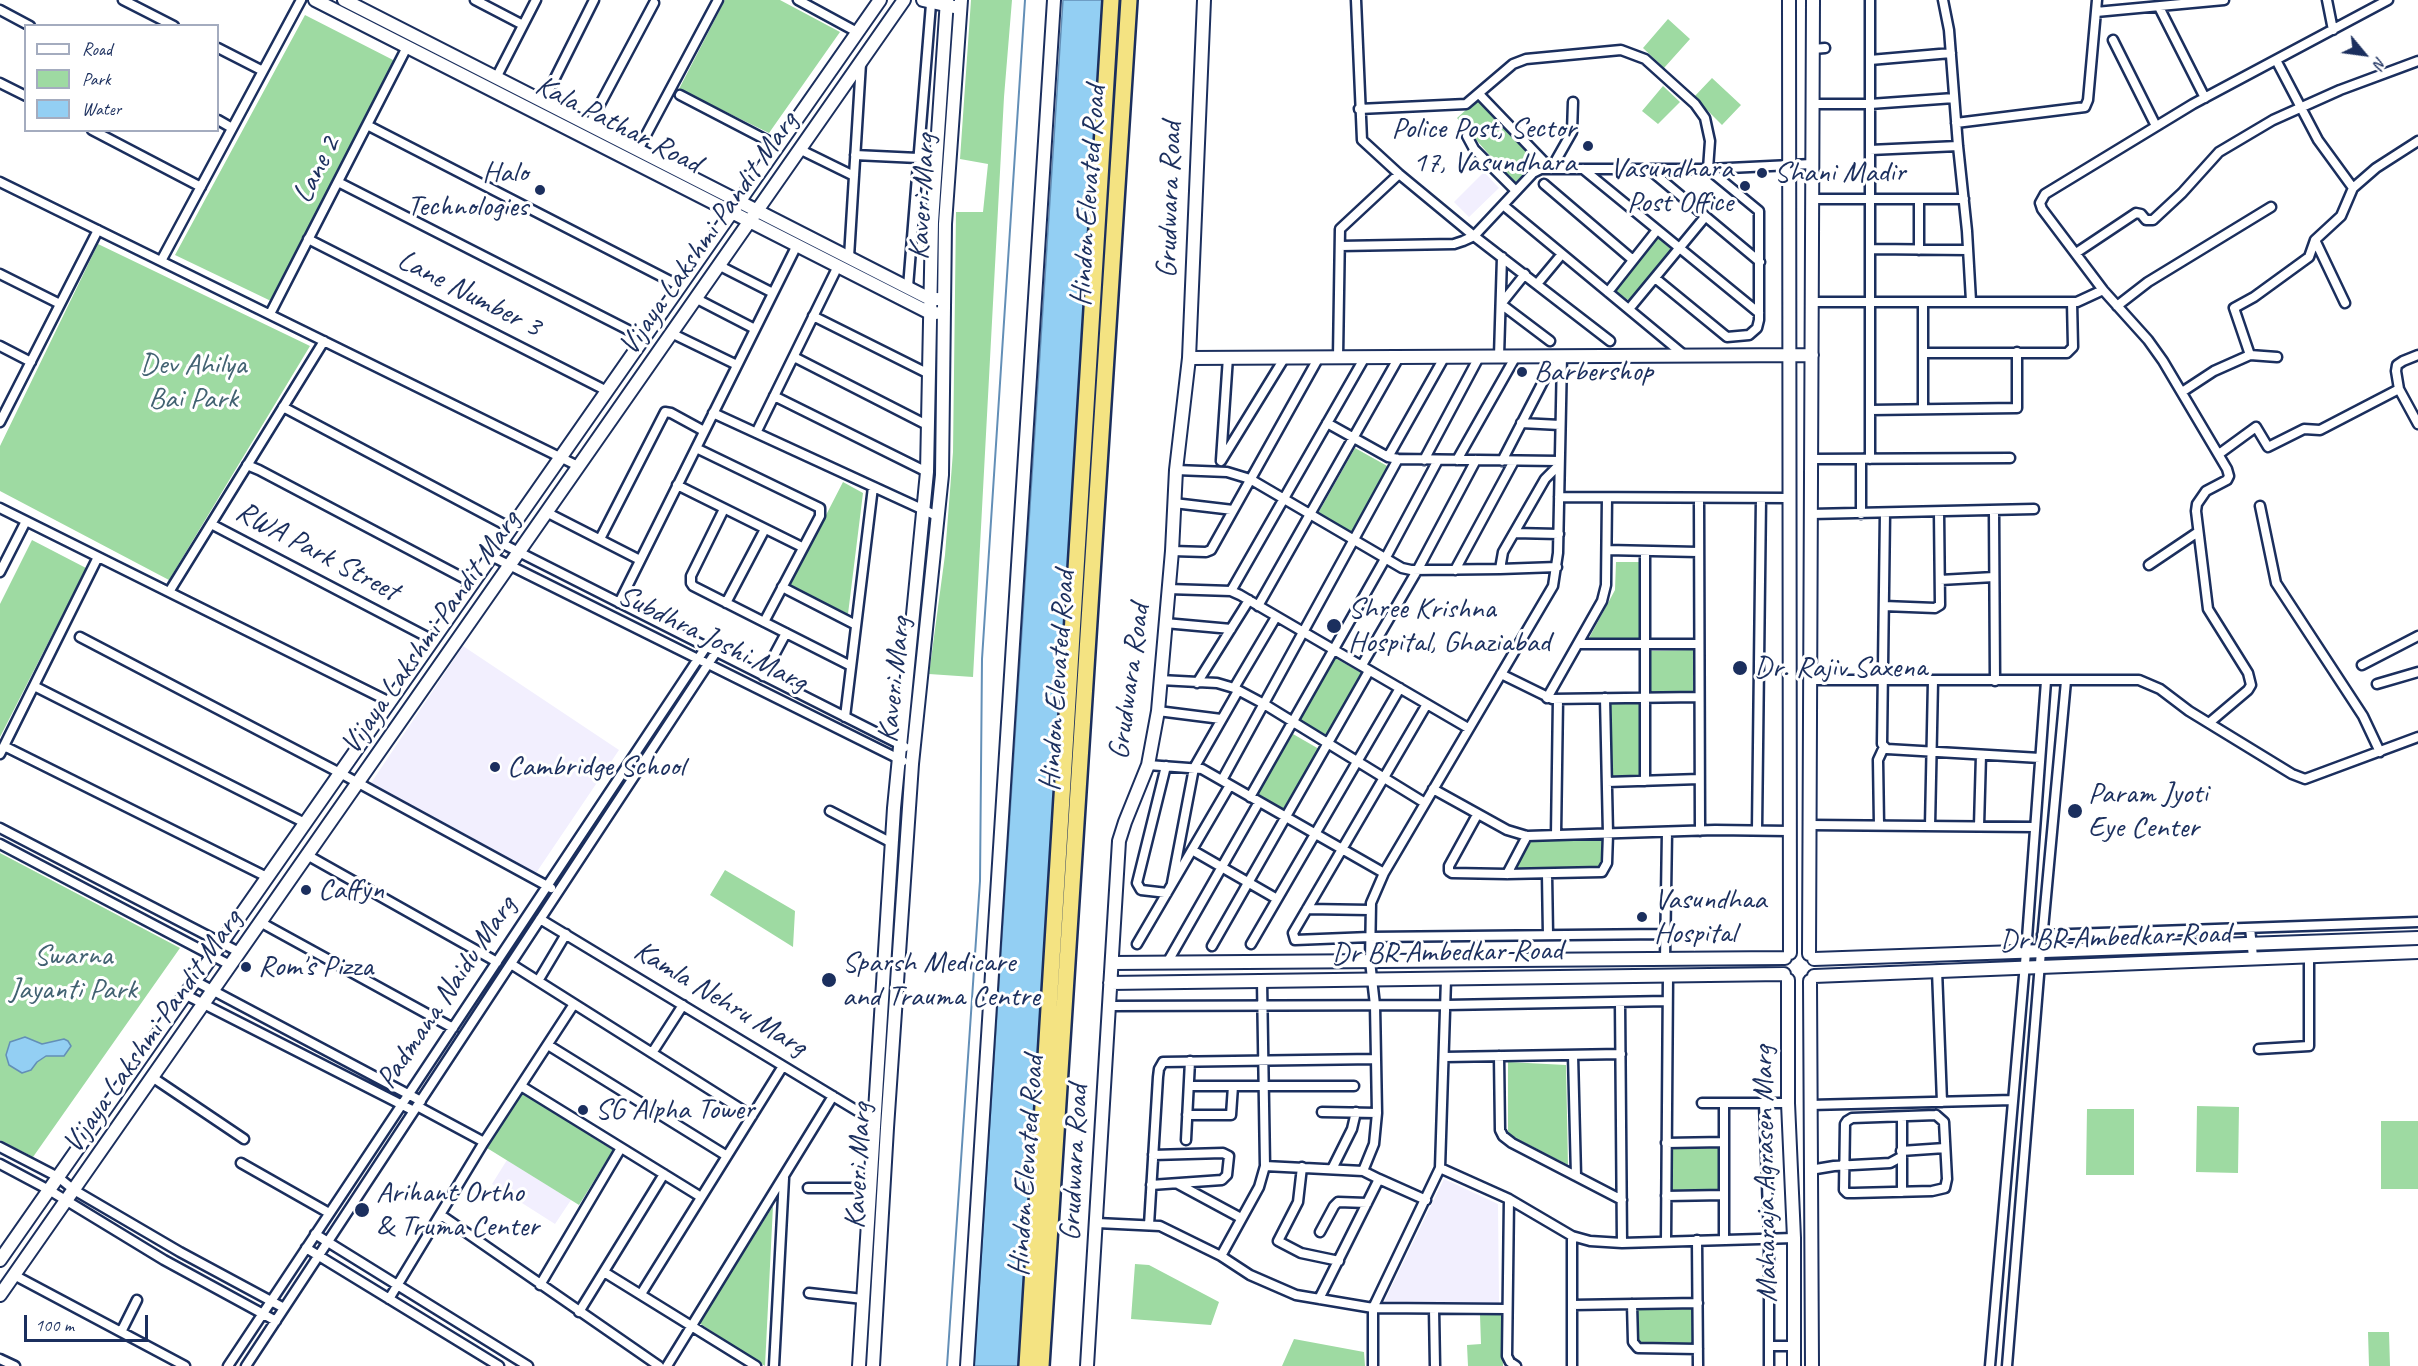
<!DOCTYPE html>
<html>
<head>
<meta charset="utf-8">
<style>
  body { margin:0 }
  #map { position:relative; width:2418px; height:1366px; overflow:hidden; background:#fff; font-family:Caveat,sans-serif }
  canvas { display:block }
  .legend { position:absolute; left:24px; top:24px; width:195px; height:108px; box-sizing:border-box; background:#fff; border:2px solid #a4acbf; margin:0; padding:8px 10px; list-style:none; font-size:18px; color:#1b2f5e }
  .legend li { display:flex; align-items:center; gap:12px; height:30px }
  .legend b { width:30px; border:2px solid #a4acbf }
  .north { position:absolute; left:2334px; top:24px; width:60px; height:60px; -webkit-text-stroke:4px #fff; paint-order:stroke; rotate:119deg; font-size:16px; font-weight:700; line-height:24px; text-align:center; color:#1b2f5e }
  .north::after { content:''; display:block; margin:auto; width:21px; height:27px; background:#1b2f5e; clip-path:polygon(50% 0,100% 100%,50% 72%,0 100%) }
  .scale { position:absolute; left:24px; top:1315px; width:124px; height:27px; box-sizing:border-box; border:3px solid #1b2f5e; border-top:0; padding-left:8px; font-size:18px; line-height:21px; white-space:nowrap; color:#1b2f5e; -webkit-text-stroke:4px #fff; paint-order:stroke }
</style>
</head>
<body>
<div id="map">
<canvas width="2418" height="1366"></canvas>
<ul class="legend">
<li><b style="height:8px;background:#fff"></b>Road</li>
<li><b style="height:16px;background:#9edaa2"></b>Park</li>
<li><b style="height:16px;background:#93cff3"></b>Water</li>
</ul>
<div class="north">N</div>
<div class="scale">100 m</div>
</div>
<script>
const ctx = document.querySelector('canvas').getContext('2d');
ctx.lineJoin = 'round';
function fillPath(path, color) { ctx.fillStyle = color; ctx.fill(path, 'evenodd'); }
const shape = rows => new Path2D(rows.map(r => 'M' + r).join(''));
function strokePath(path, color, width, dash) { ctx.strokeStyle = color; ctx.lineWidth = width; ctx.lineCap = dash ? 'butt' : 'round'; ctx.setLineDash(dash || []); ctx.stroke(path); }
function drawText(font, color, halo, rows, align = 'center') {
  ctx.font = font + ' Caveat,sans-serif'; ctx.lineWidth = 6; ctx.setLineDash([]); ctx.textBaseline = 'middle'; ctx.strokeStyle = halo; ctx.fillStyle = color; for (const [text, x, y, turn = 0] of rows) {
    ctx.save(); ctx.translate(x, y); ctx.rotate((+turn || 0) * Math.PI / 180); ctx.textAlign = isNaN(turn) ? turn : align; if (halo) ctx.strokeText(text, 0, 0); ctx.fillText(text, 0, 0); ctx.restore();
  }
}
fillPath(shape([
  [1484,172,1499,188,1469,217,1454,202],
  [463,646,619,750,536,873,371,783],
  [507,1160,571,1200,555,1224,492,1184],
  [1444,1179,1498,1204,1499,1303,1383,1304]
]), '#f2effe');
fillPath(shape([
  [725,0,780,0,840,32,769,133,679,89],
  [971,0,1012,0,1004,97,973,677,929,674,945,555,953,452,956,212,983,212,988,164,960,159],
  [305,15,397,62,271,301,175,255],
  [1668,19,1690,39,1664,68,1643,48],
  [1712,78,1741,105,1722,125,1694,97],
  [1663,86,1680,102,1658,124,1642,111],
  [1479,98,1537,163,1514,183,1457,118],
  [1656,236,1673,251,1633,303,1613,290],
  [98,244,310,346,169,580,0,491,0,446],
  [1355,448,1389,467,1350,536,1316,517],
  [843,482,863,493,848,614,790,585],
  [32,540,86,568,0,737,0,604],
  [1616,562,1639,562,1639,640,1588,640,1615,590],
  [1693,650,1694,692,1651,693,1651,651],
  [1335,658,1362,673,1323,740,1297,725],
  [1641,702,1642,777,1611,777,1610,703],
  [1293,734,1319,749,1282,811,1256,796],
  [1531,841,1603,841,1603,870,1514,871],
  [0,853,180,948,33,1157,0,1140],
  [725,870,795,911,793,947,710,895],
  [1508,1062,1566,1065,1568,1165,1508,1134],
  [522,1093,613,1150,579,1205,487,1148],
  [2197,1106,2239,1107,2238,1173,2196,1172],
  [2087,1109,2134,1109,2134,1175,2086,1175],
  [2381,1121,2418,1121,2418,1189,2381,1189],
  [1719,1148,1720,1189,1672,1190,1671,1149],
  [773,1206,765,1366,699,1323],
  [1135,1264,1149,1265,1219,1302,1211,1325,1131,1319],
  [1692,1309,1692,1345,1637,1345,1637,1310],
  [1480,1315,1502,1315,1503,1366,1468,1366,1467,1345,1481,1344],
  [2368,1332,2389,1332,2390,1366,2369,1366],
  [1294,1339,1364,1352,1365,1366,1282,1366]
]), '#9edaa2');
const water = shape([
  [1063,0,1116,0,1026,1366,974,1366,1063,0],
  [25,1037,42,1044,64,1039,68,1041,71,1046,64,1056,46,1056,37,1062,31,1070,22,1073,9,1065,6,1055,10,1042,25,1037]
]);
fillPath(water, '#93cff3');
strokePath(water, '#638fb7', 1.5);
strokePath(shape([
  [947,1366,980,881,982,659,1025,0]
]), '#638fb7', 2);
const street = shape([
  [123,0,174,26],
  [475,0,523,25],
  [798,0,857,32],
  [1356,0,1362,140,1399,174,1474,236,1610,341],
  [1870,0,1870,459],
  [1943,0,1949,30,1958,146,1967,231,1971,301],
  [2327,0,2333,30],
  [2159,7,2205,98],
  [0,10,30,26],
  [2096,12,2224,0],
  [2113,40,2156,126],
  [218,48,263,71],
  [1813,49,1825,48],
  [1870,60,1951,53],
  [2276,60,2318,140,2353,188],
  [496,78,536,0],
  [0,83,26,96],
  [1479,94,1551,169,1572,132,1573,102],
  [680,95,778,146],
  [543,102,594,0],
  [1813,104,1870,104,1954,98],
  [1359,109,1466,104,1513,64,1526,59,1621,50,1645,59,1695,104,1705,118,1710,141,1708,169,1759,211,1759,320,1757,328,1749,335,1727,337,1655,278],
  [218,120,232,128],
  [1956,123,2085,107,2088,100,2097,0],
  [367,125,680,286],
  [589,125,654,3],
  [92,130,201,187],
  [1467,136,1474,149,1516,191],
  [799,149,854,176],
  [638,150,718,0],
  [1870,150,1958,146],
  [855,155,918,158],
  [1583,169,1759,313],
  [1650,170,1760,262],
  [0,182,578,466],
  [338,182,644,338],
  [1544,184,1633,260],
  [1812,199,1964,199],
  [1503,205,1684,355],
  [308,239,607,391],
  [2315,240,2345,303],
  [1340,246,1454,244,1463,241,1474,236,1533,173,1541,169,1708,169,1812,164],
  [1871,249,1968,250],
  [1919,250,1919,199],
  [2076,253,2136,213,2141,214,2146,220,2153,220,2182,193,2219,152,2273,120,2340,90,2418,61],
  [849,257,861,63],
  [161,261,301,0],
  [718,265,773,293],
  [0,274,60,304],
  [1525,274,1501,304,1550,341],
  [1537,284,1562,254],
  [908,287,931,4],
  [1608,292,1657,230],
  [695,298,755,329],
  [1812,302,2077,302,2103,290],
  [2117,306,2148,282,2271,207],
  [1629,309,1705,217],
  [270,314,407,47],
  [813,316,929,374],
  [671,333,737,365],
  [0,346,31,362],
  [1923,353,2067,353,2073,347,2072,302],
  [2250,355,2234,308,2254,297,2309,257,2315,240,2341,216,2353,188,2376,168,2418,141],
  [2418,355,2403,361,2397,365,2396,371,2399,389,2418,424],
  [1499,356,1502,257],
  [794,357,927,425],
  [1338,357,1340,229,1399,174],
  [2182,392,2214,371,2250,355,2277,357],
  [774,396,927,472],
  [283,407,511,528],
  [1923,409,1923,302],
  [1870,410,2017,408,2017,352],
  [713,413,937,516],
  [0,422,98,230],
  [1327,423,1388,457,1398,459,1559,461],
  [1521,423,1560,425],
  [756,433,838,266],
  [696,448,820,508,820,516,764,622],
  [2219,454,2256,427,2268,447,2304,429,2320,430,2399,389],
  [1388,457,1445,356],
  [1811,459,2010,458],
  [1861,459,1861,514],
  [1221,460,1228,357],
  [1424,460,1479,357],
  [1457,460,1516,356],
  [1221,461,1285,357],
  [1502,461,1547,374,1561,361],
  [247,465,259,470,473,583],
  [1176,470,1227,472,1250,479,1402,568,1411,570,1500,569,1557,567],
  [677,485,802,547],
  [1559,497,1790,498],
  [1699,498,1700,831],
  [1174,503,1233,510],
  [2260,506,2276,583,2363,716,2380,752],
  [0,508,390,702],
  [724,509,691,576,691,583,693,586,851,666],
  [1994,511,1995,681],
  [546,512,640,560],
  [1885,513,1882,744,1887,749,2040,758],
  [1811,514,2034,509],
  [211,524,433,640],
  [1514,533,1559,534],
  [600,539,665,412,671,413,704,431],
  [501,543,905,747],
  [1607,550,1698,552],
  [1172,551,1206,552,1211,550,1319,357],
  [491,556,903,761],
  [2149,565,2198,532],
  [1500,569,1503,552,1545,479,1559,465],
  [1455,570,1514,461],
  [0,572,26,521],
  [1940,580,1994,577],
  [782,587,856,625],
  [1168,589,1231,591,1240,595,1468,728],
  [1231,591,1365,357],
  [169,592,324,341],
  [619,603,797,245],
  [726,603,765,529],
  [1258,606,1399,357],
  [1884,606,1935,608,1940,605,1939,512],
  [1165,623,1231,629],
  [80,637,340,773,551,888],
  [1580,644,1699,644],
  [1362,665,1418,569,1476,460],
  [2362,665,2418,636],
  [1501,674,1552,699,1699,697],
  [763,676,786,633],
  [1160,680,1217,683,1234,688,1264,704,1425,803],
  [1810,680,2139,680,2160,689,2189,711,2292,774,2305,779,2418,737],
  [1197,683,1249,600],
  [2377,684,2418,672],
  [34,686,305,823],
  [1234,688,1276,617],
  [1547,698,1602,601,1606,585,1607,498],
  [1427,704,1293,933,1295,940,1370,937,1665,934],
  [1158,711,1221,719],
  [845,717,873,487],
  [2209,723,2248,690,2251,685,2248,673,2208,609,2196,511,2197,504,2206,491,2227,480,2229,476,2227,469,2163,361,2148,340,2103,290,2042,209,2040,203,2045,194,2193,104,2388,0],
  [4,746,267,877],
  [0,754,98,557],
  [1148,765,1202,769,1384,873],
  [1166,766,1137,883,1141,890,1167,893],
  [1222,780,1398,459],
  [1645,781,1645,551],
  [1607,782,1699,779],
  [1433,789,1507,830,1527,836,1715,830,1789,831],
  [1250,797,1385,559,1438,460],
  [830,811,892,843],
  [1477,815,1449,866,1449,871,1452,873,1507,874,1602,872,1607,863,1608,834,1605,698],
  [1810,825,2035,827],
  [1879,825,1878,760,1884,747],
  [1930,826,1933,681],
  [1979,826,1981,755],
  [0,828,239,952],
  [1757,830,1761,498],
  [1556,835,1558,699],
  [0,844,230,965],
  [1192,850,1277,899],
  [307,855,497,962],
  [1507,874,1527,836],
  [1547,874,1548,935],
  [1172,883,1194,768,1238,691],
  [1307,909,1370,910],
  [540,919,874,1121],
  [260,922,453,1028],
  [2250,928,2253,957],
  [2042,935,2418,922],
  [1137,944,1230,785],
  [1251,944,1400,688],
  [1212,946,1369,671],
  [1665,959,1667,832],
  [1167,963,1259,802],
  [511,964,752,1116],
  [1937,970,1942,1102],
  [195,981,421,1101],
  [538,981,566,934],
  [186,995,414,1111],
  [1620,1002,1622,1243],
  [1109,1006,1446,1005,1667,1001],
  [548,1045,727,1156],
  [2259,1049,2309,1046,2309,955],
  [652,1053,683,1005],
  [1573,1055,1576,1176],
  [1499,1056,1500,1130,1503,1136,1512,1143,1622,1200],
  [1445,1057,1621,1054],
  [152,1077,244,1139],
  [521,1086,701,1197],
  [1189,1086,1354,1086],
  [1702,1103,1788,1103],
  [1764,1103,1769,1239,1769,1366],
  [1810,1105,2013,1100],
  [417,1106,484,1142],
  [1322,1112,1377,1113],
  [1187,1115,1231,1115,1233,1086],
  [1936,1115,1944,1122,1947,1179,1945,1188,1932,1191,1854,1193,1847,1193,1844,1190,1845,1124,1847,1121,1852,1118,1936,1115],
  [1902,1117,1902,1192],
  [1186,1140,1190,1061],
  [1666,1143,1724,1142],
  [0,1147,58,1177,74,1190,180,1252,284,1308],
  [1901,1151,1945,1148],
  [241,1163,329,1213],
  [0,1164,49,1190,164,1260,276,1321],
  [1265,1166,1363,1171,1379,1179,1319,1299],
  [1302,1167,1298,1202,1278,1241,1301,1253,1339,1261],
  [1440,1168,1509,1199,1572,1236,1590,1241,1622,1243,1794,1238],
  [1332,1169,1352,1129,1356,1112],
  [1810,1170,1834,1166,1890,1163,1901,1157],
  [1363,1171,1374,1144,1377,1113,1375,1005,1370,961,1371,903,1384,873,1553,586,1558,553,1562,356],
  [1379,1179,1426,1200],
  [1178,1184,1241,1218],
  [1151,1185,1222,1180,1227,1175,1229,1156,1223,1153,1153,1155],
  [808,1188,870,1188],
  [1666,1196,1724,1195],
  [1509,1199,1507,1356,1510,1362,1516,1366],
  [441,1215,659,1366],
  [1097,1223,1160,1226,1221,1256,1250,1275,1296,1295,1373,1308,1507,1309],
  [1149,1225,1158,1077,1159,1069,1163,1062,1375,1059],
  [1320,1232,1334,1206,1338,1202,1367,1203],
  [315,1234,528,1366],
  [1572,1236,1572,1366],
  [1724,1239,1724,1103],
  [1666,1240,1668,976],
  [1697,1240,1698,1366],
  [306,1248,499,1366],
  [1221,1256,1259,1187,1265,1166,1262,981],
  [604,1272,756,1366],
  [14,1275,185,1366],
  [540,1285,621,1148],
  [809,1293,863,1299],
  [641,1294,783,1066],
  [389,1299,484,1142,574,1004],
  [1632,1304,1633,1342,1638,1348,1698,1349],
  [1572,1305,1698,1303],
  [1434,1309,1435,1366],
  [579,1312,664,1174],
  [121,1332,137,1300],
  [1769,1346,1794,1346],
  [0,1359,15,1366],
  [228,1366,706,647],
  [246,1366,716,652],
  [667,1366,833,1096],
  [774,1366,784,1178],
  [1373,1366,1373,1308,1440,1168,1446,979],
  [1990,1366,2026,952,2046,681],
  [2007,1366,2041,951,2066,681]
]);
const secondary = shape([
  [315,0,930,313,936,313],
  [344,0,930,299,937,299],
  [923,0,954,7],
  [1789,0,1790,953],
  [1189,358,1812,355],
  [1809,954,1813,0],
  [1814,959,2418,938],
  [1112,963,1785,958],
  [1814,976,2418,952],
  [1788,980,1788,1103,1794,1238,1794,1366],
  [1810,981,1812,1366],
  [1110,983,1784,974],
  [0,1260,880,0],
  [0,1295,904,0],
  [859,1366,894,808,927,472,932,222,947,0],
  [873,1366,887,1128,912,764,942,475,945,224,961,0],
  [967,1366,1054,0],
  [1087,1366,1119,841,1125,822,1148,765,1158,711,1172,551,1176,470,1189,358,1204,0]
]);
const highway = shape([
  [1027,1366,1111,0],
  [1041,1366,1129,0]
]);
strokePath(street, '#1b2f5e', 13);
strokePath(secondary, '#1b2f5e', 16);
strokePath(highway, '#1b2f5e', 20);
strokePath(street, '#fff', 8);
strokePath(secondary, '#fff', 12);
strokePath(highway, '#f4e382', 15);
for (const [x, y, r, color] of [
  [1588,146,6,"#1b2f5e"],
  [1762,173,6,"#1b2f5e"],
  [1745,186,6,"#1b2f5e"],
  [540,190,6,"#1b2f5e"],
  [1522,372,6,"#1b2f5e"],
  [1334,626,8,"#1b2f5e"],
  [1740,668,8,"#1b2f5e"],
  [495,767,6,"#1b2f5e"],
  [2075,811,8,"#1b2f5e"],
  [306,890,6,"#1b2f5e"],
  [1642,917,6,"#1b2f5e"],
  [246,967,6,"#1b2f5e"],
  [829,980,8,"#1b2f5e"],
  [583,1110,6,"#1b2f5e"],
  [362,1210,8,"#1b2f5e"]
]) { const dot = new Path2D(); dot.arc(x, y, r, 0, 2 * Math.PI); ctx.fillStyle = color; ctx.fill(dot); strokePath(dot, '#fff', 2); }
drawText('30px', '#1b2f5e', '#fff', [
  ["Kala Pathar Road",618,125,27],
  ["Lane 2",317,170,-63],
  ["Hindon Elevated Road",1089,196,-86],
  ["Kaveri Marg",923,197,-87],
  ["Grudwara Road",1170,200,-88],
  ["Vijaya Lakshmi Pandit Marg",709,234,-55],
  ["Lane Number 3",469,294,27],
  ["RWA Park Street",317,552,28],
  ["Vijaya Lakshmi Pandit Marg",431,633,-55],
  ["Subdhra Joshi Marg",712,639,26],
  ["Kaveri Marg",895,680,-84],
  ["Hindon Elevated Road",1058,681,-86],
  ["Grudwara Road",1130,682,-82],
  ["Dr BR Ambedkar Road",2115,938,-2],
  ["Dr BR Ambedkar Road",1447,953,-1],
  ["Padmana Naidu Marg",447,993,-56],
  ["Kamla Nehru Marg",720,999,31],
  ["Vijaya Lakshmi Pandit Marg",153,1032,-55],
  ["Grudwara Road",1075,1163,-87],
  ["Kaveri Marg",859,1166,-87],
  ["Hindon Elevated Road",1027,1166,-86],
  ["Maharaja Agrasen Marg",1766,1174,-91]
]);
drawText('30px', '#1b2f5e', '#fff', [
  ["Police Post, Sector",1576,129,"right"],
  ["17, Vasundhara",1576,163,"right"],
  ["Vasundhara",1733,169,"right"],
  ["Post Office",1733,203,"right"],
  ["Halo",528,173,"right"],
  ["Technologies",528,207,"right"],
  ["Shani Madir",1774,173],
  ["Barbershop",1534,372],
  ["Shree Krishna",1348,609],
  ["Hospital, Ghaziabad",1348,643],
  ["Dr. Rajiv Saxena",1754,668],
  ["Cambridge School",507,767],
  ["Param Jyoti",2088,794],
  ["Eye Center",2088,828],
  ["Caffyn",318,890],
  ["Vasundhaa",1654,900],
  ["Hospital",1654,934],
  ["Sparsh Medicare",842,963],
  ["and Trauma Centre",842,997],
  ["Rom's Pizza",258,967],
  ["SG Alpha Tower",595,1110],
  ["Arihant Ortho",376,1193],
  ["& Truma Center",376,1227]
], 'left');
drawText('30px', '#426272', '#fff', [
  ["Dev Ahilya",193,365],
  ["Bai Park",193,399],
  ["Swarna",73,956],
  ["Jayanti Park",73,990]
]);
</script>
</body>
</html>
